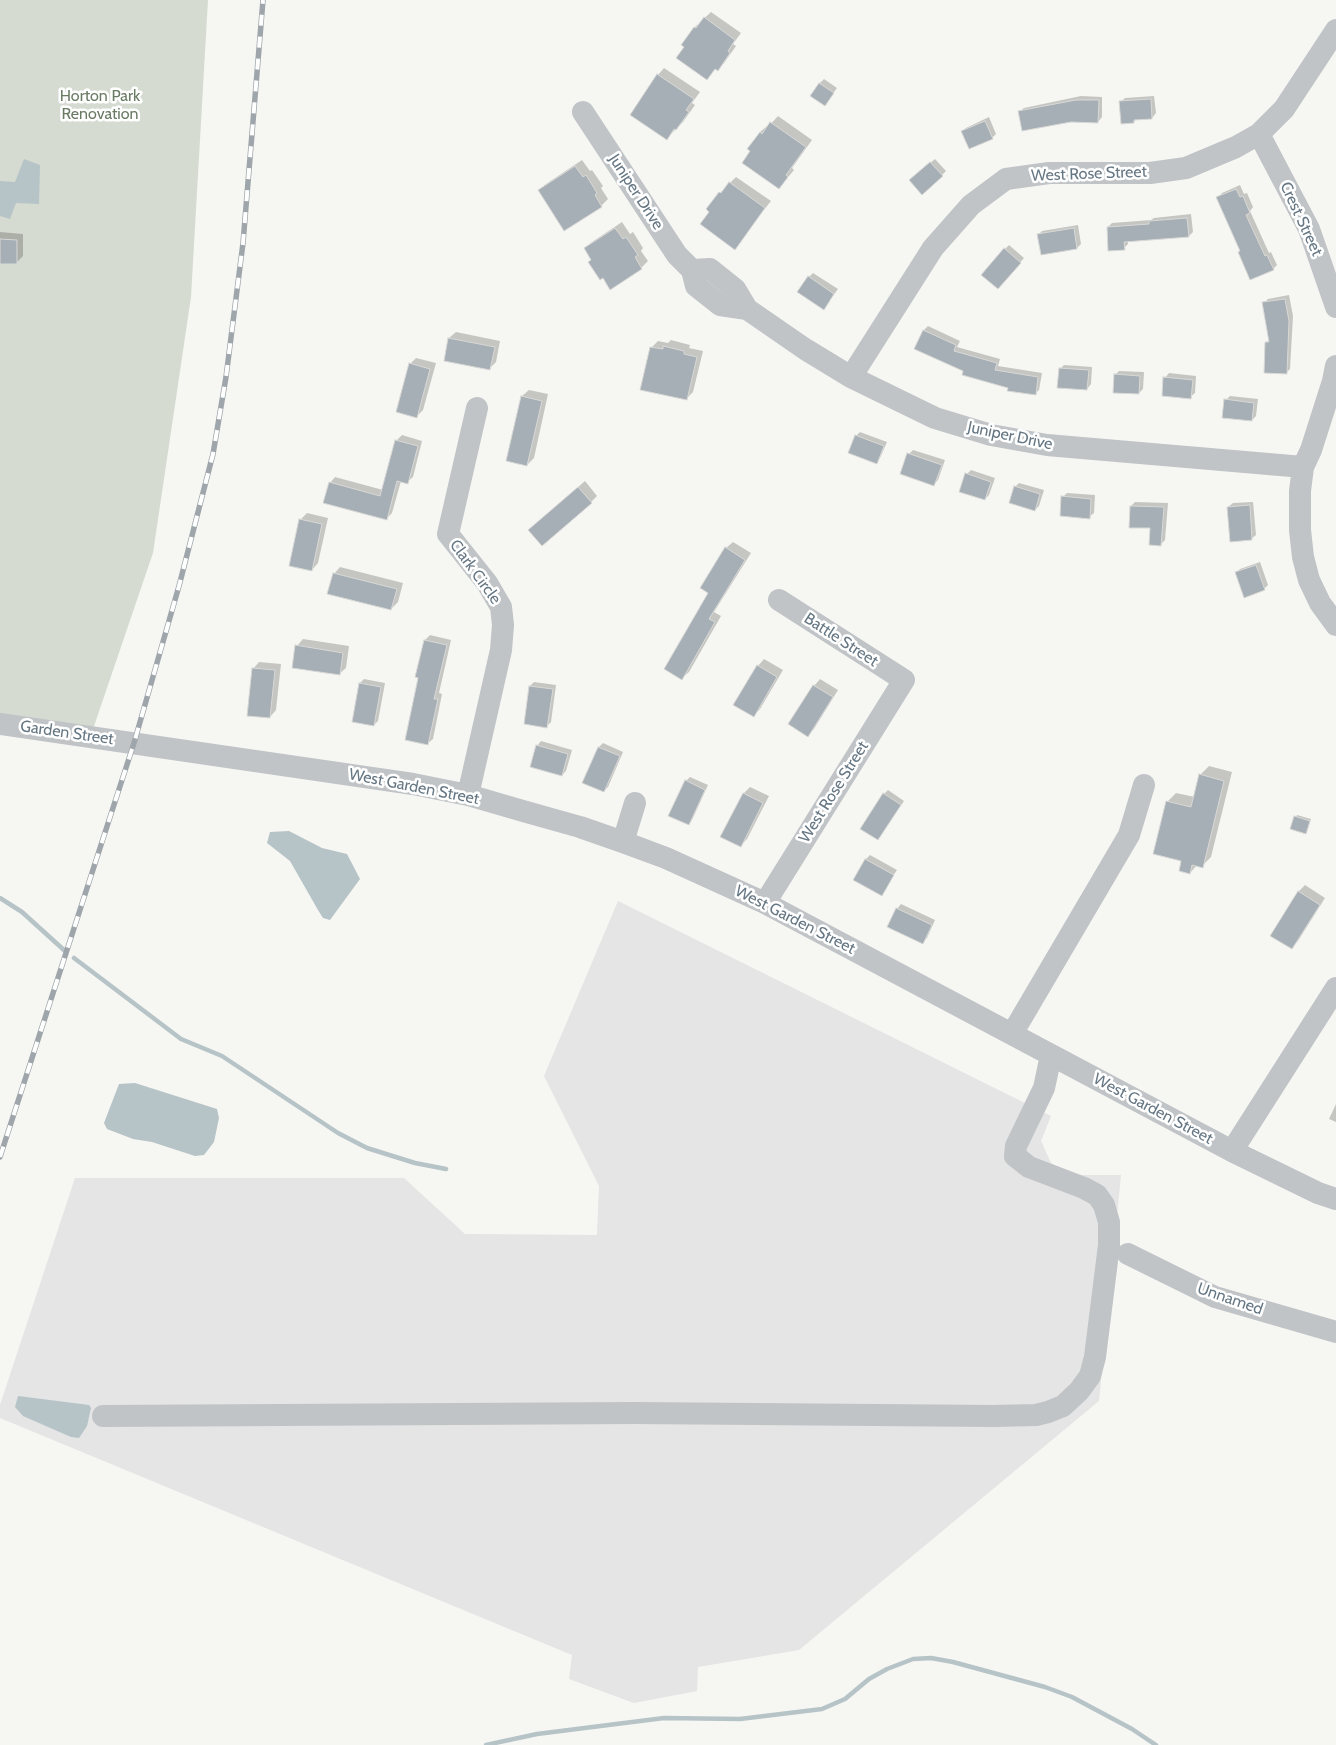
<!DOCTYPE html>
<html>
<head>
<meta charset="utf-8">
<style>
  body { margin:0 }
  canvas { display:block; background:#f6f6f3 }
</style>
</head>
<body>
<canvas width="1336" height="1745"></canvas>
<script>
const ctx = document.querySelector('canvas').getContext('2d');
ctx.lineJoin = 'round';
function fillPath(path, color) { ctx.fillStyle = color; ctx.fill(path, 'evenodd'); }
const shape = rows => new Path2D(rows.map(r => 'M' + r).join(''));
function strokePath(path, color, width, dash) { ctx.strokeStyle = color; ctx.lineWidth = width; ctx.lineCap = dash ? 'butt' : 'round'; ctx.setLineDash(dash || []); ctx.stroke(path); }
function drawText(font, color, halo, rows, align = 'center') {
  ctx.font = font + ' Cabin,sans-serif'; ctx.lineWidth = 5; ctx.setLineDash([]); ctx.textBaseline = 'middle'; ctx.strokeStyle = halo; ctx.fillStyle = color; for (const [text, x, y, turn = 0] of rows) {
    ctx.save(); ctx.translate(x, y); ctx.rotate((+turn || 0) * Math.PI / 180); ctx.textAlign = isNaN(turn) ? turn : align; if (halo) ctx.strokeText(text, 0, 0); ctx.fillText(text, 0, 0); ctx.restore();
  }
}
fillPath(shape([
  [618,901,1051,1116,1041,1141,1051,1163,1071,1175,1121,1175,1099,1401,799,1650,698,1667,697,1691,634,1703,569,1679,572,1655,0,1418,0,1405,75,1178,404,1178,465,1234,597,1235,599,1186,544,1076]
]), '#e4e5e4');
fillPath(shape([
  [0,0,208,0,191,297,153,553,92,732,0,718]
]), '#d6dbd2');
fillPath(shape([
  [24,159,40,165,39,204,16,203,10,219,0,216,0,181,15,182],
  [289,831,322,848,347,854,360,879,330,920,323,918,318,910,290,861,267,843,270,832],
  [135,1083,217,1109,219,1118,214,1142,204,1155,195,1156,152,1142,133,1139,107,1129,104,1123,119,1084],
  [18,1396,89,1405,91,1408,87,1426,79,1438,71,1437,23,1416,15,1407]
]), '#b6c3c7');
fillPath(shape([
  [711,12,741,33,733,44,736,46,724,63,717,69,716,68,707,78,686,46,694,28],
  [664,68,700,92,692,103,695,105,683,122,667,138,631,114,658,75],
  [824,79,837,88,825,104,820,83],
  [1081,96,1102,97,1102,117,1098,122,1019,112,1024,108],
  [1154,96,1156,113,1152,118,1137,119,1133,122,1121,102,1125,98],
  [778,116,812,140,792,168,794,170,779,188,749,149,760,132,767,126,768,127],
  [989,117,996,134,992,138,962,132,966,128],
  [935,159,946,171,942,175,915,176],
  [582,160,590,171,592,170,603,186,601,188,608,199,601,206,564,229,539,190,546,184],
  [736,177,771,201,734,248,720,193],
  [1240,185,1244,194,1247,193,1253,207,1250,211,1269,253,1271,252,1277,265,1273,269,1241,250,1218,198,1222,193],
  [1191,214,1193,232,1189,236,1128,241,1128,244,1124,248,1108,227,1112,223,1151,220,1154,218],
  [622,222,630,234,633,232,643,248,641,251,648,261,641,268,611,288,585,248,592,242],
  [1078,225,1081,244,1077,248,1038,235,1042,231],
  [0,232,23,234,23,256,16,263,0,262],
  [1009,245,1024,258,1001,284,1005,249],
  [813,273,838,289,824,308,809,277],
  [1289,295,1293,316,1290,369,1286,373,1266,343,1270,339,1264,303,1268,299],
  [928,326,960,341,957,347,1000,359,998,366,1042,373,1039,390,1035,394,1009,387,965,370,924,330],
  [456,332,500,341,496,362,489,369,445,360,449,338],
  [671,340,690,345,689,348,703,351,693,392,687,398,642,389,652,347,658,341,668,343],
  [416,358,436,363,423,410,417,416,410,364],
  [1064,365,1092,367,1091,384,1087,389,1060,369],
  [1119,371,1144,372,1143,389,1139,393,1115,375],
  [1169,373,1196,376,1195,393,1190,397,1165,378],
  [529,390,548,394,534,458,527,465,522,396],
  [1230,396,1258,399,1256,416,1252,420,1226,400],
  [860,432,887,442,880,458,876,463,856,436],
  [402,435,422,441,413,477,407,482,401,481,392,513,387,518,330,483,335,477,383,490,396,441],
  [913,450,945,460,938,480,934,484,909,454],
  [971,470,995,478,989,495,985,499,967,474],
  [585,481,597,496,591,502,536,524],
  [1019,483,1044,490,1039,506,1035,510,1015,487],
  [1067,493,1095,495,1094,513,1089,517,1063,497],
  [1135,502,1168,503,1165,540,1161,544,1151,527,1131,506],
  [1253,502,1256,535,1251,539,1228,507,1233,503],
  [307,513,328,518,318,563,312,570,300,520],
  [733,542,751,553,714,612,721,616,689,672,682,678,709,592,726,548],
  [1260,562,1268,585,1264,589,1236,573,1240,569],
  [340,567,403,583,398,602,391,609,334,574],
  [430,635,451,640,439,693,442,694,433,739,427,744,420,677,425,640],
  [303,639,349,646,346,668,339,674,297,646],
  [764,659,783,670,760,709,754,715,758,666],
  [259,662,281,664,276,710,270,717,253,669],
  [364,679,385,683,378,721,374,725,360,683],
  [820,679,838,690,814,729,807,735,789,724,814,686],
  [534,682,556,685,551,722,547,726,530,686],
  [541,741,572,750,566,771,562,775,537,746],
  [603,743,623,752,608,787,604,791,599,747],
  [1209,766,1232,772,1211,857,1202,866,1197,865,1190,873,1167,802,1176,793,1195,797,1200,775],
  [690,777,708,785,692,820,688,824,686,781],
  [750,787,769,796,747,839,740,846,722,837,744,793],
  [888,790,904,801,878,839,884,794],
  [1297,815,1311,819,1307,831,1291,828],
  [870,855,897,870,881,894,854,879,866,859],
  [1305,885,1325,898,1298,941,1292,948,1298,892],
  [901,904,935,920,927,938,923,942,897,909],
  [1336,1104,1336,1122,1329,1119]
]), '#0003');
strokePath(shape([
  [0,898,22,912,65,951],
  [74,958,181,1039,222,1056,338,1133,367,1148,415,1163,446,1169],
  [486,1745,537,1734,664,1718,740,1719,822,1709,845,1699,869,1679,887,1669,913,1659,931,1658,953,1662,1045,1687,1072,1697,1132,1729,1156,1745]
]), '#b6c3c7', 4.5);
const building = shape([
  [704,17,735,40,728,51,730,53,718,71,715,69,707,80,676,58,684,47,681,45,694,27,696,28,704,17],
  [657,74,694,99,686,110,689,112,676,130,674,129,667,140,630,115,657,74],
  [819,83,834,93,825,106,810,96,819,83],
  [1151,99,1152,119,1134,120,1134,123,1121,124,1119,101,1151,99],
  [1076,100,1099,100,1098,123,1071,122,1022,131,1018,111,1076,100],
  [985,121,993,139,969,149,961,131,985,121],
  [770,122,806,147,786,175,788,177,779,189,742,163,750,151,747,149,760,132,762,134,770,122],
  [930,162,943,176,922,195,909,180,930,162],
  [575,166,583,177,586,175,597,193,595,195,602,207,564,231,538,190,575,166],
  [729,182,765,208,735,250,700,224,709,212,706,209,719,192,721,193,729,182],
  [1236,189,1240,197,1243,196,1250,213,1246,215,1265,256,1267,255,1274,270,1250,280,1238,252,1240,251,1216,197,1236,189],
  [1187,218,1189,237,1124,242,1125,250,1108,251,1107,227,1149,224,1149,221,1187,218],
  [615,228,623,239,626,237,638,255,635,257,642,269,610,290,603,278,600,280,588,262,591,260,584,248,615,228],
  [1074,228,1077,249,1041,255,1037,234,1074,228],
  [0,239,17,240,17,264,0,264,0,239],
  [1004,248,1021,263,998,289,981,275,1004,248],
  [808,276,834,294,824,310,797,292,808,276],
  [1285,299,1289,321,1287,374,1264,373,1265,342,1269,342,1262,302,1285,299],
  [923,330,956,345,954,351,997,363,995,370,1038,377,1036,395,1007,391,1008,388,962,375,963,371,914,349,923,330],
  [448,338,495,347,490,370,444,361,448,338],
  [663,346,684,351,684,354,697,357,687,400,640,390,650,347,663,349,663,346],
  [409,363,430,369,417,418,396,412,409,363],
  [1059,368,1089,370,1087,390,1057,388,1059,368],
  [1114,374,1140,376,1139,394,1113,393,1114,374],
  [1163,377,1193,380,1191,399,1162,396,1163,377],
  [521,396,542,401,527,466,506,461,521,396],
  [1224,399,1254,403,1252,421,1222,418,1224,399],
  [855,435,884,446,877,464,848,453,855,435],
  [395,440,418,446,408,484,397,481,387,520,323,503,329,482,380,496,395,440],
  [907,453,942,465,934,486,900,474,907,453],
  [965,473,991,482,985,500,959,492,965,473],
  [1014,486,1040,494,1035,511,1009,503,1014,486],
  [578,487,592,503,542,546,528,530,578,487],
  [1061,496,1091,499,1090,519,1060,516,1061,496],
  [1250,505,1252,540,1230,542,1227,507,1250,505],
  [1130,506,1164,507,1161,546,1149,545,1150,528,1129,528,1130,506],
  [299,519,322,524,312,571,289,566,299,519],
  [725,547,745,560,709,619,715,622,682,680,664,669,708,593,700,588,725,547],
  [1256,565,1265,590,1244,598,1235,572,1256,565],
  [333,573,397,589,391,610,327,594,333,573],
  [424,640,447,645,434,699,438,699,428,745,405,740,418,678,415,677,424,640],
  [295,645,343,653,340,675,292,668,295,645],
  [757,665,777,677,754,717,733,705,757,665],
  [252,668,275,670,270,718,247,716,252,668],
  [359,683,381,687,374,726,352,722,359,683],
  [813,685,833,697,808,737,788,724,813,685],
  [529,686,553,689,547,728,524,724,529,686],
  [536,745,568,754,562,776,530,767,536,745],
  [598,747,620,756,604,792,582,783,598,747],
  [1199,774,1224,781,1203,868,1192,865,1190,874,1179,871,1181,861,1153,854,1166,801,1191,807,1199,774],
  [685,780,705,790,689,825,668,816,685,780],
  [743,793,763,803,741,847,720,837,743,793],
  [883,793,901,805,878,840,860,829,883,793],
  [1294,816,1310,821,1306,834,1290,829,1294,816],
  [865,859,894,875,882,896,853,880,865,859],
  [1298,891,1320,905,1292,949,1270,936,1298,891],
  [896,908,932,925,923,944,887,927,896,908]
]);
fillPath(building, '#a6afb5');
strokePath(building, '#d8d8d6', 1);
strokePath(shape([
  [583,112,677,255,692,270],
  [1259,134,1309,229,1336,307],
  [747,309,735,289,710,269,692,270,696,286,720,305,747,309,805,349,851,377,935,418,991,435,1047,445,1303,467],
  [1336,366,1333,381,1311,450,1303,467,1300,491,1300,530,1303,557,1309,580,1320,603,1336,625],
  [851,377,933,248,971,205,1006,179,1049,173,1150,173,1186,168,1236,147,1259,134,1284,109,1336,30],
  [0,724,413,784,468,795,523,811,580,827,623,842,666,858,765,903,1232,1151,1318,1193,1336,1199],
  [468,795,501,650,503,625,501,607,487,583,448,534,477,408],
  [623,842,635,803],
  [765,903,904,680,779,600],
  [1012,1034,1129,835,1144,785],
  [1232,1151,1336,988],
  [1128,1254,1215,1297,1336,1332],
  [103,1416,635,1413,994,1416,1036,1415,1048,1412,1063,1406,1079,1391,1090,1376,1095,1357,1109,1245,1109,1222,1104,1205,1097,1195,1084,1188,1029,1167,1015,1156,1016,1146,1044,1088,1051,1055]
]), '#c0c4c7', 22);
const rail = shape([
  [0,1157,134,743,179,586,213,454,226,377,243,243,263,0]
]);
strokePath(rail, '#9fa6ab', 5.5);
strokePath(rail, '#fff', 4, [11]);
drawText('16px', '#6a7b64', '#fff', [
  ["Horton Park",100,96],
  ["Renovation",100,114]
]);
drawText('16px', '#667784', '#fff', [
  ["West Rose Street",1089,174,-2],
  ["Juniper Drive",636,192,57],
  ["Crest Street",1301,219,65],
  ["Juniper Drive",1010,436,12],
  ["Clark Circle",475,572,54],
  ["Battle Street",841,640,33],
  ["Garden Street",67,733,8],
  ["West Garden Street",414,787,11],
  ["West Rose Street",834,792,-58],
  ["West Garden Street",795,920,27],
  ["West Garden Street",1153,1109,28],
  ["Unnamed",1230,1299,19]
]);
</script>
</body>
</html>
